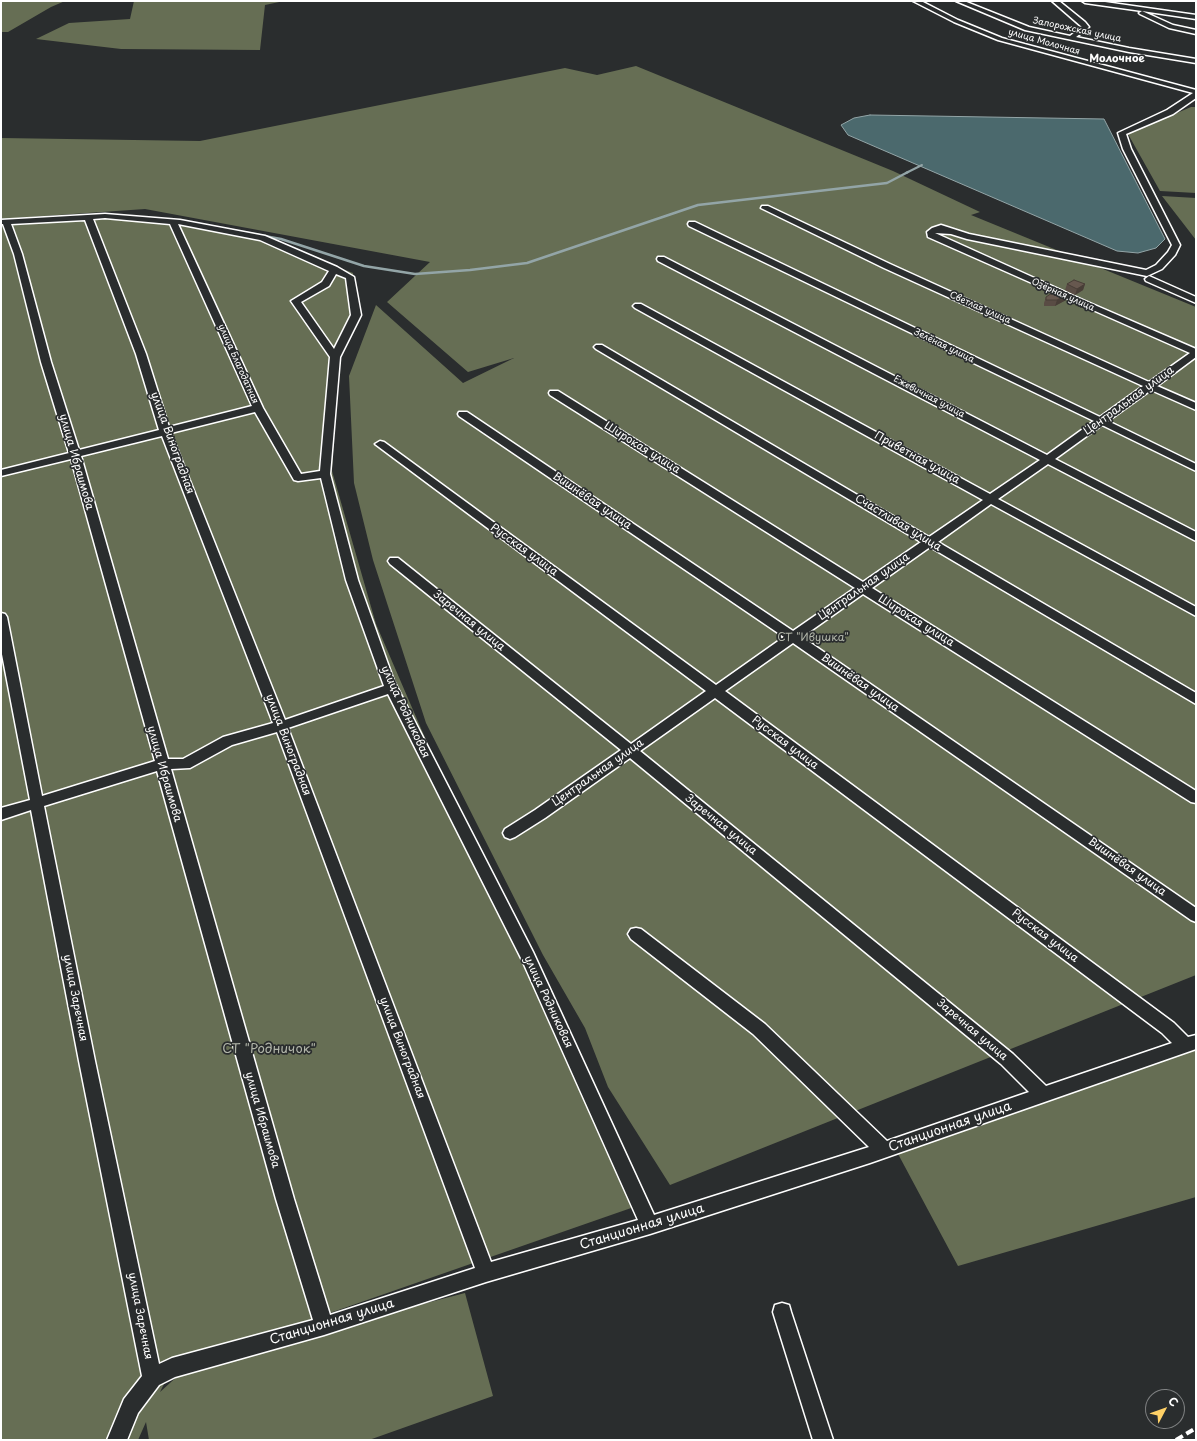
<!DOCTYPE html>
<html>
<head>
<meta charset="utf-8">
<style>
  body { margin:0 }
  #map { position:relative; width:1197px; height:1441px; overflow:hidden; background:#2a2d2e; font-family:"Playpen Sans",sans-serif }
  canvas { display:block }
  .frame { position:absolute; inset:0; border:2px solid #fff; pointer-events:none }
  .north { position:absolute; left:1145px; top:1389px; width:40px; height:40px; box-sizing:border-box; background:#2a2d2e; border:1px solid #7f8182; border-radius:50%; rotate:49deg; font-size:11px; font-weight:700; line-height:16px; text-align:center; color:#fff }
  .north::after { content:''; display:block; margin:auto; width:14px; height:18px; background:#ffd166; clip-path:polygon(50% 0,100% 100%,50% 72%,0 100%) }
</style>
</head>
<body>
<div id="map">
<canvas width="1197" height="1441"></canvas>
<div class="frame"></div>
<div class="north">С</div>
</div>
<script>
const ctx = document.querySelector('canvas').getContext('2d');
ctx.lineJoin = 'round';
function fillPath(path, color) { ctx.fillStyle = color; ctx.fill(path, 'evenodd'); }
const shape = rows => new Path2D(rows.map(r => 'M' + r).join(''));
function strokePath(path, color, width, dash) { ctx.strokeStyle = color; ctx.lineWidth = width; ctx.lineCap = dash ? 'butt' : 'round'; ctx.setLineDash(dash || []); ctx.stroke(path); }
function drawText(font, color, halo, rows, align = 'center') {
  ctx.font = font + ' "Playpen Sans",sans-serif'; ctx.lineWidth = 3.5; ctx.setLineDash([]); ctx.textBaseline = 'middle'; ctx.strokeStyle = halo; ctx.fillStyle = color; for (const [text, x, y, turn = 0] of rows) {
    ctx.save(); ctx.translate(x, y); ctx.rotate((+turn || 0) * Math.PI / 180); ctx.textAlign = isNaN(turn) ? turn : align; if (halo) ctx.strokeText(text, 0, 0); ctx.fillText(text, 0, 0); ctx.restore();
  }
}
fillPath(shape([
  [1,1,65,1,51,7,8,32,1,32],
  [134,1,284,1,265,5,260,50,121,49,36,39,69,23,130,19],
  [636,66,893,171,980,212,971,215,1196,307,1196,975,670,1185,608,1087,585,1028,543,955,426,723,373,560,354,483,349,376,376,305,463,383,514,358,468,372,387,302,430,262,145,209,1,219,1,138,200,141,565,68,597,75],
  [1191,107,1196,107,1196,193,1160,191,1128,134],
  [1162,196,1196,198,1196,240],
  [98,218,188,225,259,237,353,273,359,316,338,363,332,471,376,624,466,833,634,1207,172,1368,160,1392,191,1364,465,1293,493,1396,369,1440,149,1440,146,1422,138,1440,1,1440,1,224],
  [1196,1047,1196,1197,958,1266,897,1152]
]), '#666e54');
const water = shape([
  [870,115,1104,119,1165,239,1156,248,1138,253,1117,251,848,135,841,125,854,118,870,115]
]);
fillPath(water, '#4b696d');
strokePath(water, '#93a5a7', 1);
strokePath(shape([
  [906,173,922,165]
]), '#93a5a7', 2);
strokePath(shape([
  [1,220,103,215],
  [181,221,281,239,364,266,415,274,470,270,527,263,698,205,887,183,908,172]
]), '#93a5a7', 2.5);
const minor = shape([
  [913,1,921,1,958,20,1002,38,1196,90,1196,98,1173,114,1126,134,1131,149,1180,245,1175,255,1162,269,1147,276,967,239,951,234,935,233,1083,300,1196,349,1196,357,1157,386,1196,403,1196,410,1151,390,1108,421,1196,464,1196,471,1102,425,1055,459,1196,532,1196,541,1048,464,998,499,1196,607,1196,616,991,504,938,542,1196,693,1196,704,930,547,872,588,1196,791,1196,803,1191,802,863,594,802,637,1196,908,1196,922,1191,920,793,643,725,691,1174,1023,1188,1037,1196,1035,1196,1049,870,1163,650,1234,486,1282,324,1335,175,1377,159,1385,138,1413,127,1440,107,1440,124,1399,142,1376,79,1061,31,810,1,820,1,808,30,800,1,649,1,613,5,614,7,617,42,796,155,761,71,459,1,476,1,470,69,453,41,362,14,254,3,224,1,224,1,220,105,214,180,220,265,236,337,267,354,277,361,315,340,357,330,474,358,580,394,681,533,952,654,1215,869,1147,753,1034,631,939,628,934,631,929,636,928,641,929,765,1024,887,1141,1029,1092,1001,1064,630,758,545,818,515,837,510,839,505,837,503,833,505,829,535,810,621,750,390,564,388,561,390,558,398,558,631,744,706,691,375,444,380,441,384,442,716,685,784,637,459,416,458,414,459,412,467,412,793,631,855,588,550,395,549,393,550,391,558,391,863,582,921,542,596,349,594,347,596,345,602,345,929,537,983,500,635,308,633,306,635,304,641,304,990,494,1040,460,658,261,657,259,658,257,664,257,1047,455,1094,421,689,226,688,224,689,222,695,222,1100,417,1143,386,884,268,761,208,762,206,768,206,890,264,1149,382,1190,353,928,237,927,232,932,228,941,225,969,234,1146,270,1156,265,1168,252,1172,245,1123,149,1118,133,1167,110,1193,93,998,40,954,22,913,1],
  [105,218,170,224,252,406,169,427,146,354,93,219,105,218],
  [85,220,136,354,159,430,79,450,51,362,22,254,11,224,85,220],
  [178,224,260,240,329,271,322,282,291,301,330,357,320,471,301,474,263,408,178,224],
  [336,274,346,278,351,315,334,349,301,302,329,286,336,274],
  [255,412,294,480,298,481,321,478,346,580,384,686,285,720,171,433,255,412],
  [162,436,273,723,223,737,183,759,168,759,81,456,162,436],
  [388,694,522,960,638,1220,491,1262,288,728,388,694],
  [715,698,1162,1033,1172,1043,1046,1086,1013,1054,640,751,715,698],
  [277,732,475,1268,330,1315,294,1199,171,769,190,768,232,745,277,732],
  [157,771,276,1199,313,1320,172,1358,159,1364,95,1061,44,806,157,771],
  [956,1,964,1,1029,27,1070,36,1082,27,1052,1,1059,1,1085,22,1089,27,1076,37,1129,48,1196,59,1196,63,1129,52,1025,30,956,1],
  [1082,1,1098,1,1196,15,1196,19,1142,11,1173,25,1196,30,1196,34,1169,28,1140,14,1139,13,1142,11,1085,3,1082,1],
  [1149,276,1196,297,1196,303,1146,281,1145,279,1149,276],
  [782,1303,789,1305,791,1312,833,1440,813,1440,773,1312,775,1305,782,1303]
]);
strokePath(minor, '#fff', 3);
fillPath(minor, '#2a2d2e');
strokePath(shape([
  [1176,1440,1196,1428]
]), '#fff', 4, [8, 4]);
fillPath(shape([
  [1067,284,1085,284,1083,290,1075,295,1065,290],
  [1046,297,1066,300,1055,306,1044,306,1044,303]
]), '#594c44');
fillPath(shape([
  [1085,284,1083,290,1075,295,1077,289],
  [1068,294,1066,300,1055,306,1057,300]
]), '#483e37');
const building = shape([
  [1074,280,1085,284,1077,289,1067,284,1074,280],
  [1058,289,1068,294,1057,300,1046,300,1046,297,1058,289]
]);
fillPath(building, '#67584f');
strokePath(building, '#483e37', 1);
drawText('9px', '#fff', '#2a2d2e', [
  ["Запорожская улица",1077,30,12],
  ["улица Молочная",1044,42,16],
  ["Озёрная улица",1063,295,24],
  ["Светлая улица",980,308,24],
  ["Зелёная улица",944,346,26],
  ["улица Благодатная",238,364,66],
  ["Ежевичная улица",929,397,28]
]);
drawText('bold 11px', '#fff', '#2a2d2e', [
  ["Молочное",1117,59]
]);
drawText('11px', '#fff', '#2a2d2e', [
  ["Центральная улица",1129,401,-36],
  ["улица Виноградная",172,443,70],
  ["Широкая улица",642,448,32],
  ["Приветная улица",917,458,29],
  ["улица Ибраимова",76,462,74],
  ["Вишнёвая улица",592,501,34],
  ["Счастливая улица",898,523,31],
  ["Русская улица",524,550,36],
  ["Центральная улица",864,587,-35],
  ["Заречная улица",469,621,39],
  ["Широкая улица",916,621,32],
  ["Вишнёвая улица",860,683,35],
  ["улица Родниковая",405,712,65],
  ["Русская улица",785,743,37],
  ["улица Виноградная",288,745,69],
  ["Центральная улица",598,773,-35],
  ["улица Ибраимова",164,774,74],
  ["Заречная улица",721,825,39],
  ["Вишнёвая улица",1127,867,35],
  ["Русская улица",1045,936,37],
  ["улица Заречная",75,998,79],
  ["улица Родниковая",548,1002,65],
  ["Заречная улица",972,1030,40],
  ["улица Виноградная",402,1048,69],
  ["улица Ибраимова",262,1120,74],
  ["улица Заречная",140,1316,79]
]);
drawText('11px', '#b2b6aa', '#2a2d2e', [
  ["СТ \"Ивушка\"",813,638]
]);
drawText('13px', '#b2b6aa', '#2a2d2e', [
  ["СТ \"Родничок\"",269,1049]
]);
drawText('13px', '#fff', '#2a2d2e', [
  ["Станционная улица",950,1127,-19],
  ["Станционная улица",642,1227,-17],
  ["Станционная улица",332,1322,-17]
]);
</script>
</body>
</html>
